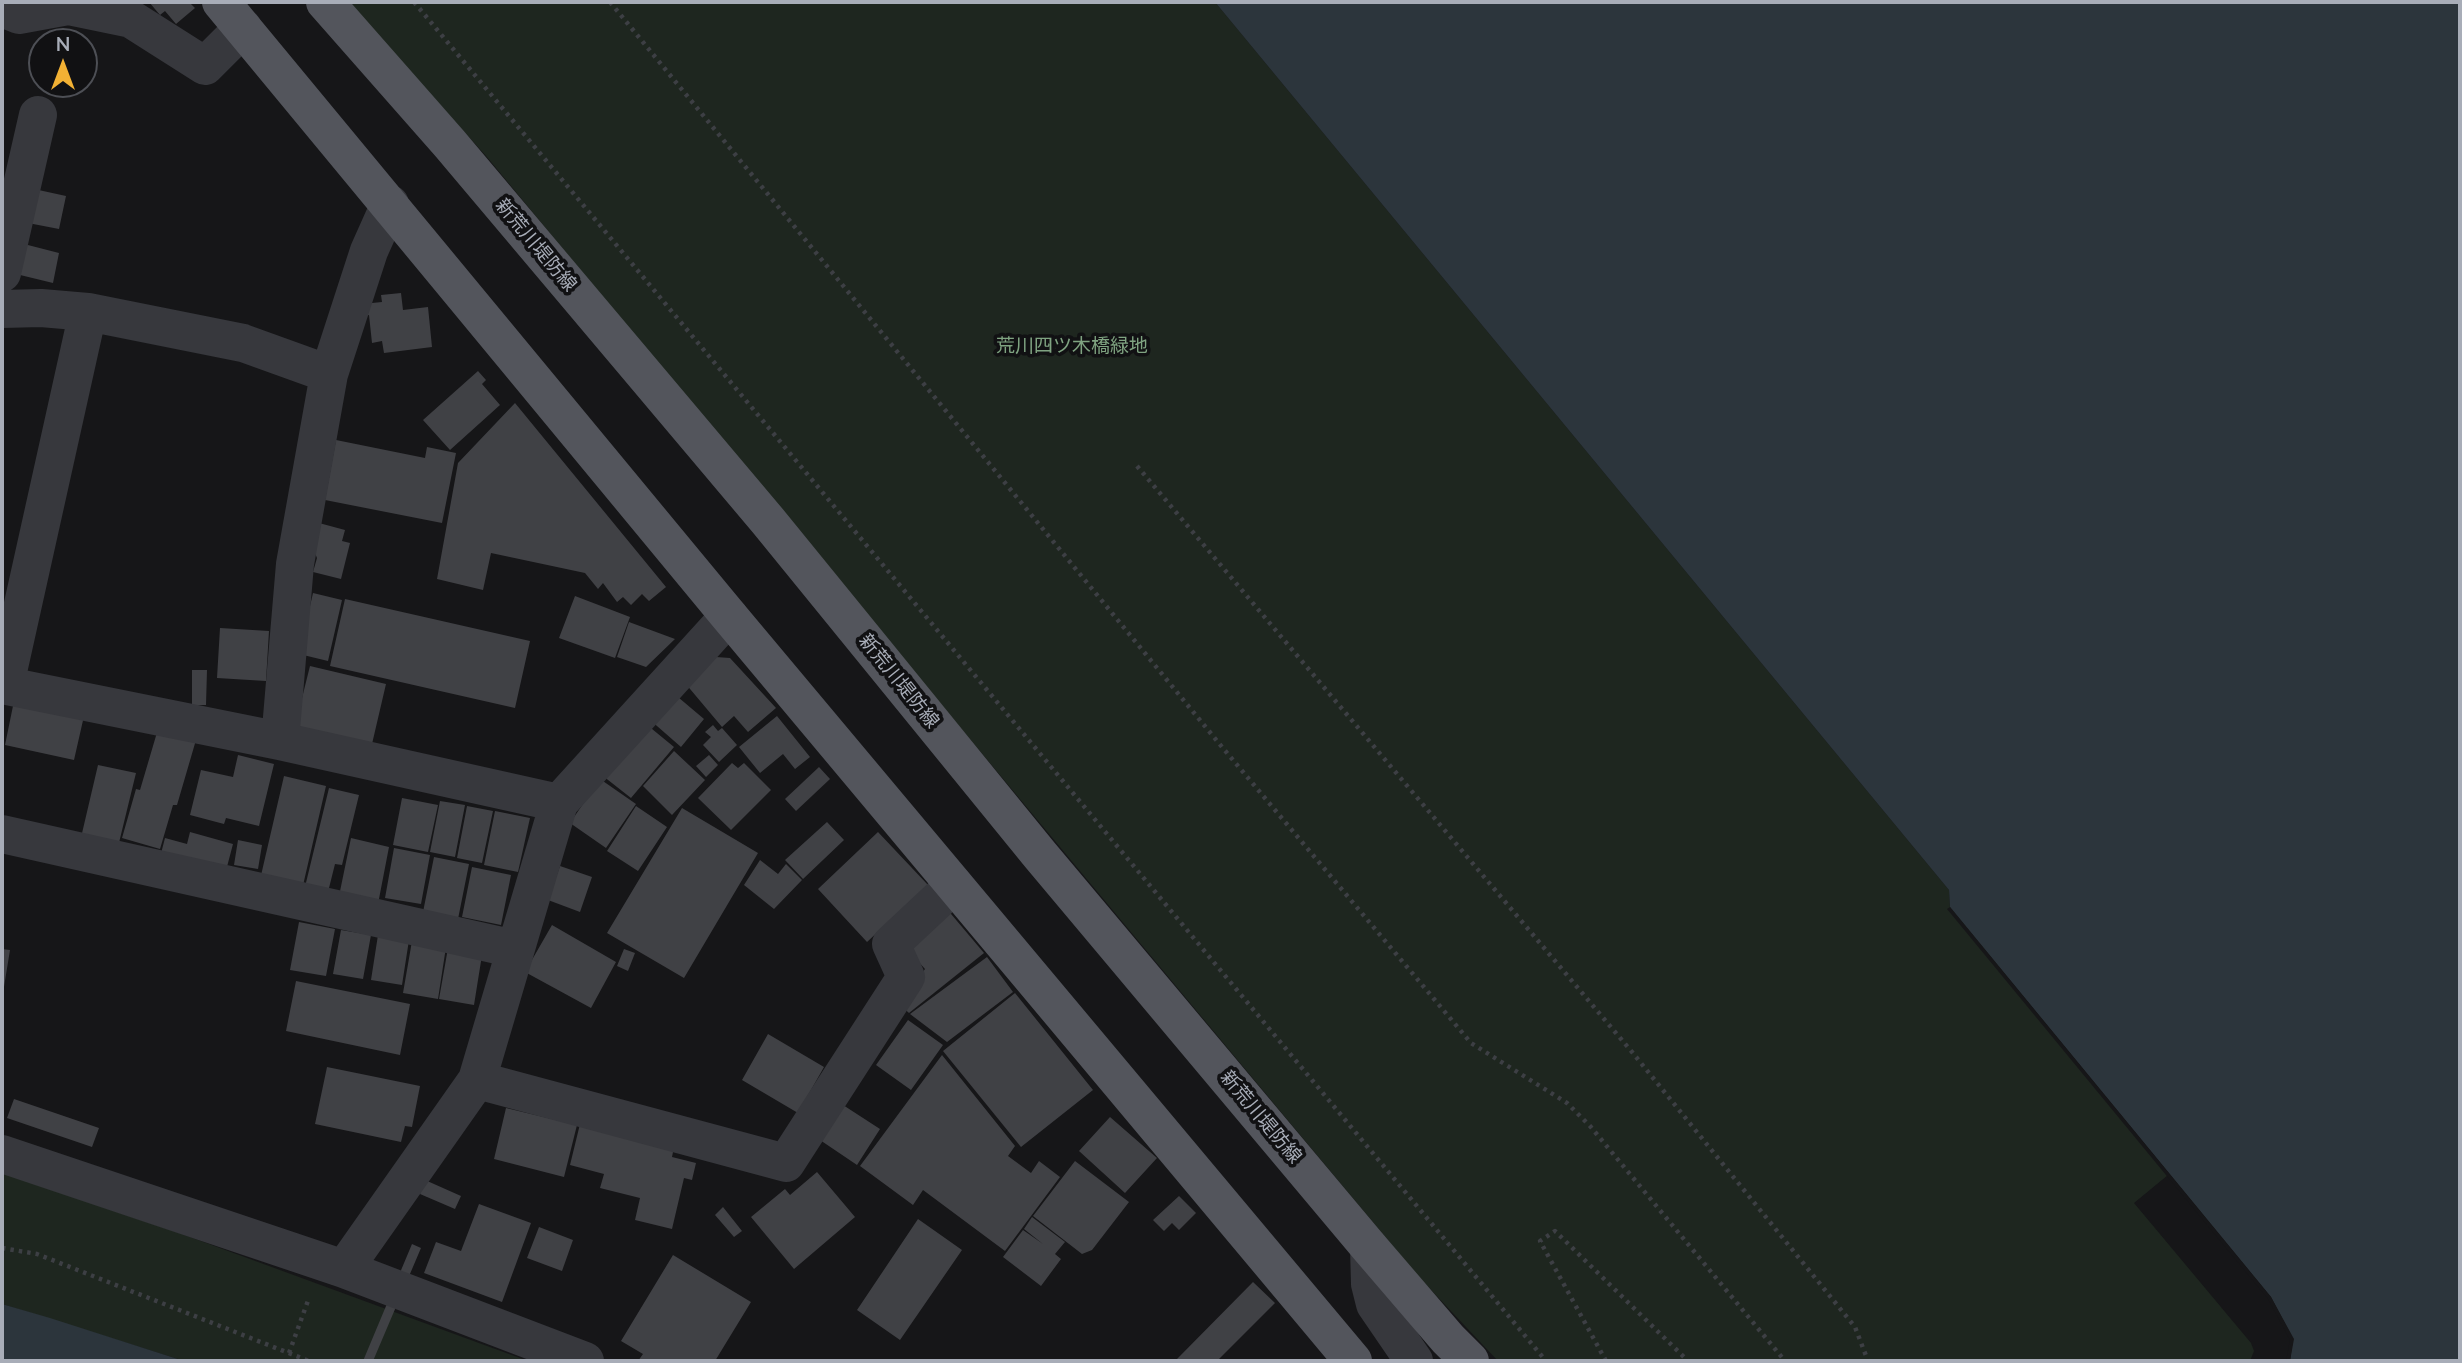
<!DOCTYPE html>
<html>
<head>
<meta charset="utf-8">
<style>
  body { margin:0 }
  #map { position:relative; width:2462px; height:1363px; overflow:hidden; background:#161618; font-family:Lato,sans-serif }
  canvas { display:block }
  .frame { position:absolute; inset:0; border:4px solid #a8adb8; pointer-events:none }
  .north { position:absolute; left:28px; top:28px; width:70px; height:70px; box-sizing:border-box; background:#111113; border:2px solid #4d4f55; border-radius:50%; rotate:0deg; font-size:19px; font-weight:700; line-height:28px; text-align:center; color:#a8adb8 }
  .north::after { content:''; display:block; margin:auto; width:24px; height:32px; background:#f2b134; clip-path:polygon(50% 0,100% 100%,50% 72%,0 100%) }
</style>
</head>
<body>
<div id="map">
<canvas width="2462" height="1363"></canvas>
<div class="frame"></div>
<div class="north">N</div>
</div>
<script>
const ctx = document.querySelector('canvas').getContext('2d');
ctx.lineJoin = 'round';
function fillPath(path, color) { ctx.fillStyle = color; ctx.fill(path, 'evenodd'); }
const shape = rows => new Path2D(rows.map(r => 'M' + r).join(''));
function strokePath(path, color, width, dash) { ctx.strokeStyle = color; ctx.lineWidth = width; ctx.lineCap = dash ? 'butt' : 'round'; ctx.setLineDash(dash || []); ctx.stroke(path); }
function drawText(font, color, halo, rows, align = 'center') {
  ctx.font = font + ' Lato,"Noto Sans JP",sans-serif'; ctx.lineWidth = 7; ctx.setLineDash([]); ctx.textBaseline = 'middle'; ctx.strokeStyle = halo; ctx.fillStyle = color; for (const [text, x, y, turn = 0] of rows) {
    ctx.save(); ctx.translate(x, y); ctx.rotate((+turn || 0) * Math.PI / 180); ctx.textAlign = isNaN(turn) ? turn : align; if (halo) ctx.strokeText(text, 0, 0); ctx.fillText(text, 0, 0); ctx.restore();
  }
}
fillPath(shape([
  [347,2,1215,2,1949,890,1950,907,2168,1175,2134,1203,2251,1343,2254,1351,2250,1361,1498,1361,1417,1275,778,509,487,157],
  [2,1173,179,1233,528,1361,184,1361,2,1304]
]), '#1e261f');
fillPath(shape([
  [1215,2,2460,2,2460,1361,2290,1361,2293,1339,2271,1297,1950,907,1949,890],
  [2,1304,50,1318,184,1361,2,1361]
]), '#2c353c');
fillPath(shape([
  [1950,907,2271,1297,2294,1339,2290,1361,2286,1361,2290,1340,2268,1299,1947,909]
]), '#161618');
fillPath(shape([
  [149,2,189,2,195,8,176,24,165,11,160,15],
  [34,189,66,196,59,229,28,223],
  [24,244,59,253,53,283,16,274],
  [401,293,403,310,428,307,432,347,384,353,382,341,372,343,369,315,363,316,362,304,382,302,381,295],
  [478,371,486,380,482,384,500,405,450,450,423,420],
  [515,403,666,587,649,601,642,594,631,605,623,597,617,602,603,583,598,589,585,573,491,553,483,590,437,579,458,463],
  [336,440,425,458,427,447,456,453,442,523,325,500],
  [319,523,345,530,342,541,350,543,341,579,313,572,317,558,313,548],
  [313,593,342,600,328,661,299,654],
  [575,596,630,617,615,658,559,638],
  [345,599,530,641,515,708,330,666],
  [629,622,675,639,646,667,617,657],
  [220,628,269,631,266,681,217,678],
  [716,657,730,658,776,708,748,732,734,716,722,727,685,683],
  [310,666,386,684,372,744,295,726],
  [192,670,207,670,206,705,192,705],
  [672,692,704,719,681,747,649,719],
  [14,701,84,716,74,760,5,745],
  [777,716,810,757,795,769,783,754,760,773,739,747],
  [646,724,674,747,631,798,603,776],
  [713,725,718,731,722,728,737,745,719,762,703,745,711,737,705,732],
  [158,729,196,740,177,805,173,805,160,849,122,838,136,789,140,790],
  [674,751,705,780,672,815,643,786],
  [238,755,274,764,259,826,226,818,224,824,190,815,201,770,233,777],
  [709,755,718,765,706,777,696,766],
  [732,763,738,768,744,763,771,790,731,830,698,798],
  [98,765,136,773,116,855,79,846],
  [819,767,830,779,796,811,785,799],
  [284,776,326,786,301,894,259,884],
  [600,779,636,804,606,848,570,823],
  [329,788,359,795,342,865,335,864,326,900,303,895],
  [402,798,438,805,428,852,393,845],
  [440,801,465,805,455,857,430,852],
  [467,806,493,811,482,863,457,858],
  [636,806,667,827,638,871,607,851],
  [682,808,758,853,684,978,607,933],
  [495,811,530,818,518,872,484,865],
  [827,822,844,840,803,879,785,860],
  [190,832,233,844,223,882,158,865,165,838,187,844],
  [878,832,928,885,867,942,818,889],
  [351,838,389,847,378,904,339,896],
  [238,840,262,845,258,869,234,865],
  [394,848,430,855,421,904,385,898],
  [434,857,469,864,458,919,423,912],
  [760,860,778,874,786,864,802,880,774,909,744,885],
  [560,866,592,877,580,912,548,900],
  [472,867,511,875,501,925,462,917],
  [946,908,984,953,909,1013,900,1005,925,969,906,948],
  [299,922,335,929,326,976,290,970],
  [552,925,616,962,591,1008,525,972],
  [341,930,371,935,363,979,333,974],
  [378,935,409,940,402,985,371,980],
  [412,941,446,947,438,999,403,993],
  [448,948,482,955,474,1005,439,999],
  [2,949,10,950,3,993,2,992],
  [624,949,635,953,628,971,617,966],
  [987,957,1013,992,947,1042,910,1014],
  [296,981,410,1004,400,1055,286,1031],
  [1015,993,1093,1090,1021,1147,943,1051],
  [908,1020,943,1045,911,1090,876,1065],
  [768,1034,824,1067,798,1113,742,1080],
  [942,1055,1015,1146,1008,1156,1031,1173,1039,1161,1060,1177,1005,1251,923,1190,913,1205,860,1166],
  [327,1067,420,1086,412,1127,405,1126,401,1142,315,1124],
  [14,1099,99,1128,92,1147,7,1118],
  [843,1105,880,1129,857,1165,820,1140],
  [506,1108,577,1125,564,1177,494,1159],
  [1110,1117,1157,1158,1125,1193,1079,1151],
  [580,1124,674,1147,672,1157,696,1163,692,1180,684,1178,672,1229,635,1220,640,1198,600,1188,604,1174,570,1165],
  [1075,1161,1129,1202,1092,1250,1082,1254,1033,1216],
  [817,1172,855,1217,794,1269,751,1217,785,1189,790,1195],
  [425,1180,461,1196,455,1209,420,1194],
  [1179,1196,1196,1213,1179,1230,1172,1223,1164,1231,1153,1220],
  [479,1204,531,1223,502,1302,424,1273,436,1242,461,1251],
  [723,1207,742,1231,734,1237,715,1215],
  [1032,1217,1065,1242,1055,1254,1061,1259,1041,1286,1003,1257,1023,1230,1043,1244,1024,1229],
  [918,1219,962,1250,900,1340,857,1310],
  [539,1227,573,1240,562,1271,527,1258],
  [412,1244,421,1248,373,1361,363,1361],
  [673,1255,751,1302,715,1361,638,1361,643,1354,621,1341],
  [1253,1282,1275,1303,1217,1361,1179,1361,1177,1359]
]), '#404145');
strokePath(shape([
  [414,2,1546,1361],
  [610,2,1222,747,1471,1043,1567,1103,1590,1126,1785,1361],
  [1137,466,1632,1052,1855,1327,1868,1361],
  [2,1248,37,1254,309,1361],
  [289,1353,309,1298],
  [1606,1361,1540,1241,1555,1231,1688,1361]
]), '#3d3f44', 4.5, [3.5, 5]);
strokePath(shape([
  [2,8,19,15,68,6,131,19,205,66,243,28],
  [2,273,38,115],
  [2,309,41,308,88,312,243,343,329,374],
  [2,685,280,741,559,803,729,616],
  [5,685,88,312],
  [280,741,295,564,329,374,369,251,390,204],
  [2,834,515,949],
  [477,1080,786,1163,906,977,891,944,954,885],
  [2,1154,344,1269,585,1361],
  [1369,1247,1370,1284,1375,1304,1414,1361],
  [344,1269,477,1080,559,803]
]), '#37383d', 38);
strokePath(shape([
  [221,2,729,616,1353,1361],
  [325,2,450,144,768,521,1040,855,1369,1247,1448,1339,1470,1361]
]), '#53555c', 38);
drawText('19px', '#a8adb8', '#111113', [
  ["新荒川堤防線",536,245,50],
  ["新荒川堤防線",899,681,51],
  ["新荒川堤防線",1261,1117,50]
]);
drawText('19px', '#7fa381', '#111113', [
  ["荒川四ツ木橋緑地",1072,346]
]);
</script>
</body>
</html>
